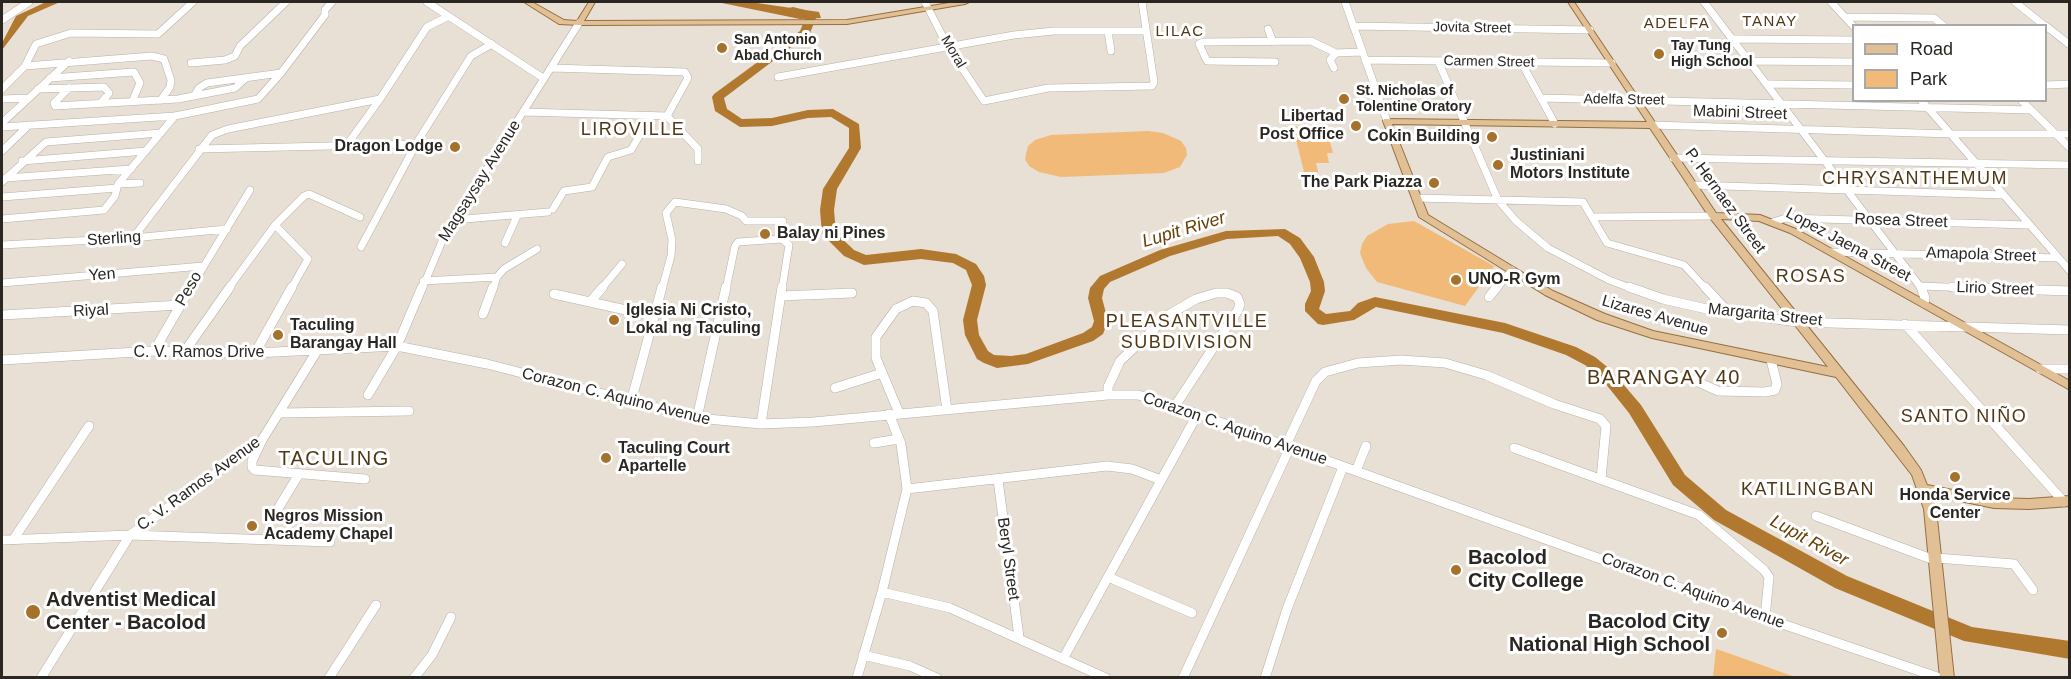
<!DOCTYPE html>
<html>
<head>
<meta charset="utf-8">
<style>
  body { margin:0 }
  #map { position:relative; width:2071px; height:679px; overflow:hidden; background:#e8dfd5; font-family:Arial,sans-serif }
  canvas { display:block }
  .frame { position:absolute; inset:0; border:3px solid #2a2622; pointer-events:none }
  .legend { position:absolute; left:1852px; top:24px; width:195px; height:78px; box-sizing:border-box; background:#fff; border:2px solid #aaa8a7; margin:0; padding:8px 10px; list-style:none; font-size:18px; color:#2a2622 }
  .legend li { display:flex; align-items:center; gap:12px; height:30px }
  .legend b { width:30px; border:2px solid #aaa8a7 }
</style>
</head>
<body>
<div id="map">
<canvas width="2071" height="679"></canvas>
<div class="frame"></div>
<ul class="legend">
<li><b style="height:8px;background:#e2c095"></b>Road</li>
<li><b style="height:16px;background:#f1ba79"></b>Park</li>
</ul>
</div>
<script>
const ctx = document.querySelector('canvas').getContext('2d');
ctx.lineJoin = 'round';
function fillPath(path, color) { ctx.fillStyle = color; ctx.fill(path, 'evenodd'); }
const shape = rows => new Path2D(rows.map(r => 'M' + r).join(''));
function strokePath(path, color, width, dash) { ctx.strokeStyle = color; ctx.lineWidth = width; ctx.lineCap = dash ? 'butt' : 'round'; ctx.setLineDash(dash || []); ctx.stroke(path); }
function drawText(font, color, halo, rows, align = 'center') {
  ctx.font = font + ' Arial,sans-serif'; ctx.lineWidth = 6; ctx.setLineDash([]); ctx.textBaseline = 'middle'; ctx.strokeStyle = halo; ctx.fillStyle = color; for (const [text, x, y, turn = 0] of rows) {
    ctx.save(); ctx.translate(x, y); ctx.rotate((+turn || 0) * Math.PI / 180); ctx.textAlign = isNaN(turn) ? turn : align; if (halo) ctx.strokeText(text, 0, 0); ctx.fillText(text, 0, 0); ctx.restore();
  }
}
fillPath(shape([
  [1293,127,1326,127,1333,153,1327,153,1329,163,1316,163,1318,172,1304,172],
  [1148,131,1163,133,1181,141,1186,148,1187,155,1180,167,1164,173,1061,177,1039,172,1029,166,1025,159,1028,146,1035,140,1051,135],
  [1414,221,1494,266,1465,306,1377,282,1366,268,1360,253,1362,244,1367,236,1388,224],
  [1716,649,1728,653,1795,677,1713,677]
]), '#f1ba79');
fillPath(shape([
  [46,2,60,2,28,16,2,50,2,43,16,16],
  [717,2,750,2,819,12,821,18,800,19]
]), '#b0792f');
fillPath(shape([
  [793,7,805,10,816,18,810,33,724,98,727,109,742,119,772,118,808,110,833,109,859,124,861,148,837,189,834,210,836,233,854,250,866,255,921,249,956,254,976,264,984,276,986,285,977,320,979,335,988,351,994,355,1011,356,1026,354,1083,333,1092,327,1094,321,1088,298,1090,288,1100,276,1160,250,1226,231,1285,229,1300,238,1314,257,1324,282,1325,291,1319,309,1326,314,1350,311,1358,303,1375,297,1505,323,1576,347,1595,357,1611,370,1641,405,1685,475,1726,510,1847,576,1972,627,2070,641,2070,659,1964,641,1835,588,1714,520,1673,485,1629,413,1601,378,1585,365,1566,355,1503,333,1376,307,1354,320,1323,325,1318,324,1305,311,1305,304,1311,291,1310,282,1300,258,1290,244,1278,236,1227,239,1170,256,1110,282,1104,289,1102,298,1108,321,1103,334,1093,341,1028,364,997,368,984,363,977,359,965,335,963,320,972,285,966,270,953,263,921,259,864,265,844,256,822,234,820,210,823,189,849,148,849,128,831,117,808,118,772,126,740,127,715,111,712,97,714,94,800,31,805,19,789,12,789,8,793,7]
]), '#b0792f');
const minorFar1 = shape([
  [427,2,543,78],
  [925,2,948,47,984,101,1048,88,1152,86,1154,82,1142,2],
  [1345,2,1387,121],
  [1704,2,1922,289],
  [1831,2,1854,27],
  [2015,2,2045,26],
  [1845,17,1934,18,1944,26],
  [2,20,29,2],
  [1353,26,1590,30],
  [2046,26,2070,45],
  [1268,29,1273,42],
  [1108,31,1111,51],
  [1734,39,1854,40],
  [1365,60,1612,63],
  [1438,61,1498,200,1516,221,1548,248,1609,280,1633,289],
  [1750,61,1854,62],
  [1275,62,1207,61,1199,44,1203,42,1311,41,1336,53,1362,52],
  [1521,62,1555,124],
  [191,63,225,60,235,56,240,46,286,2],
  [25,66,36,44,71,33,158,34,193,2],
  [551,68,685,72,688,78,667,116],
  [1334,68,1330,60,1336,53],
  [778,77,1014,35,1054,31,1146,31],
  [50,78,134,72,140,83,132,102],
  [1768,84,1854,85],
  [2046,85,2070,84],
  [69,88,54,103,55,106,178,99,235,88,246,78],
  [2,89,25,66,152,56,164,59,171,80,170,87,161,100],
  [38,89,104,87,109,93,101,103],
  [194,96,199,88,207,83,281,73],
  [1541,98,2031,110],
  [2,99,28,98],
  [1921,100,2070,271],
  [2021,100,2070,148],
  [523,112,667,116,698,149,698,161],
  [2,123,69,61],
  [1652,125,1952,134,2070,134],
  [2,127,175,116,258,99,281,73,325,15,325,10,332,2],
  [346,146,380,99],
  [199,149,416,144],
  [2,151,29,125],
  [1673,158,2070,165],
  [22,161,146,151],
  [6,178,131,169],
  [2,182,46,142,161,133],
  [118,184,140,183],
  [1692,185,2004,195],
  [2,197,117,188],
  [1416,198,1583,202,1607,243,1684,265,1706,289],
  [553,209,564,191,592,187,608,157,631,150,651,116],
  [1592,217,1713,216],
  [2,219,104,210,115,196,118,184,175,116],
  [453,220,548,212],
  [1773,222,1786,218,2028,225],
  [275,225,304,196,309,194,360,217],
  [133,238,212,135,228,129,380,99,427,27,447,17],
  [505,243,517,216],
  [2,245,133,238,227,229],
  [361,247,416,144,471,56,492,44],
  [1832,252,2058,258],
  [497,277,504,269,537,249],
  [423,281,497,277,493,289],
  [2,283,203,266],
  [1921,286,1996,289],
  [190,289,250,190],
  [228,289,275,225,308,259,291,289],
  [422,289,443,239,579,23],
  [601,289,622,264],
  [662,289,671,256,672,240,666,213,675,202,726,209,742,216,746,221,783,221],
  [726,289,735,246,738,242,782,239,789,245,782,289],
  [1496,289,1512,270]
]);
const minor = shape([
  [1629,287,1663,299,1711,310,1797,322,2070,330],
  [1705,287,1729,313],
  [1921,287,1925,298,1924,303],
  [1952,287,2070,291],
  [554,294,653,316],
  [781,296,852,293],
  [1489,297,1497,287],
  [590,302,603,287],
  [483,314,493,287],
  [2,315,181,305],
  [1905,324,2064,502],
  [154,351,191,287],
  [185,351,230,287],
  [255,353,292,287],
  [2,360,154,351,255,353,397,346,487,364,697,418,761,424,813,422,1108,395,1138,395,1175,406,1765,618,1940,678],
  [2040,369,2070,369],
  [1684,376,1718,391,1765,392,1775,390,1777,384,1771,360],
  [835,388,882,373],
  [368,395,397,346,422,287],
  [1108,395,1108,387,1120,361,1170,314,1196,299,1216,293,1227,293,1237,297,1240,304,1238,310,1175,406],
  [631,402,662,287],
  [280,413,409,411],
  [899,413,876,358,876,337,896,309,913,301,926,303,933,311,947,410],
  [697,418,726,287],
  [761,424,782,287],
  [262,440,252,461,252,467,255,470,365,479],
  [874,443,899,439],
  [1286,445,1316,381,1325,372,1358,363,1401,360,1445,363,1486,375,1554,404,1600,419,1606,426,1601,479],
  [1514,448,1699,515,1764,570,1769,577,1765,618],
  [1356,471,1366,446],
  [998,480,1019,637],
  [907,489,1107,466,1132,469,1161,480],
  [276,512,299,474],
  [1816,516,1937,561],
  [2,540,130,535,330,542],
  [13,540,89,426],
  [1936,558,2014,564,2033,590],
  [1108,577,1192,613],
  [882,592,950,608,1106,678],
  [863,655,910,666,937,678],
  [1063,659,1197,415],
  [41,678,130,535,262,440,317,351],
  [329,678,376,605],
  [414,678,432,655,451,617],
  [857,678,882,592,907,489,901,444,889,414],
  [1183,678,1290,447],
  [1265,678,1287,609,1343,467]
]);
const major = shape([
  [524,2,532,2,564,20,577,21,589,2,595,2,584,21,847,20,955,2,969,2,965,4,847,24,579,25,559,24,524,2],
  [1568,2,1574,2,1716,213,1760,215,1796,229,2070,381,2070,390,1790,233,1759,221,1721,219,1904,446,1921,470,1927,485,1994,498,2029,499,2070,496,2070,506,2029,509,1994,508,1931,495,1936,509,1954,678,1940,678,1924,509,1912,475,1836,377,1652,338,1597,320,1545,295,1419,217,1383,121,1384,119,1647,122,1568,2],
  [1392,124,1650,128,1710,218,1828,367,1653,331,1605,314,1553,291,1428,215,1392,124]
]);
strokePath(minorFar1, '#b8b0a6', 8);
strokePath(minor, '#b8b0a6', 10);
strokePath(major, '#956f3f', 2);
strokePath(minorFar1, '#fff', 7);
strokePath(minor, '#fff', 9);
fillPath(major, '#e2c095');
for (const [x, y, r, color] of [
  [722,48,6,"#a6712a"],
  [1659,54,6,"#a6712a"],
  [1344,99,6,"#a6712a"],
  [1356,126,6,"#a6712a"],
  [1492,137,6,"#a6712a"],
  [455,147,6,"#a6712a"],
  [1498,165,6,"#a6712a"],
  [1434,183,6,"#a6712a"],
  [765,234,6,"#a6712a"],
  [1456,280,6,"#a6712a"],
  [614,320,6,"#a6712a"],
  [278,335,6,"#a6712a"],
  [606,458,6,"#a6712a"],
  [1955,477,6,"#a6712a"],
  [252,526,6,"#a6712a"],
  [1456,570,6,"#a6712a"],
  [33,612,8,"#a6712a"],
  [1722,633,6,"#a6712a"]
]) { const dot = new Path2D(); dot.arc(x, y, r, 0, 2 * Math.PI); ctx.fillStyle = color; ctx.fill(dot); strokePath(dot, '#fff', 2); }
drawText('14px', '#2a2622', '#fff', [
  ["Jovita Street",1472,28,1],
  ["Moral",953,52,59],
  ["Carmen Street",1489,62,1],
  ["Adelfa Street",1624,100,1]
]);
drawText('bold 14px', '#2a2622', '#fff', [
  ["San Antonio",734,40],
  ["Abad Church",734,56],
  ["Tay Tung",1671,46],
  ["High School",1671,62],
  ["St. Nicholas of",1356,91],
  ["Tolentine Oratory",1356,107]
], 'left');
ctx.letterSpacing = '1.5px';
drawText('15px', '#513716', '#fff', [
  ["TANAY",1770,22],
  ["ADELFA",1677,24],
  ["LILAC",1180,32]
]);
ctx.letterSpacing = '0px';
drawText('16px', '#2a2622', '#fff', [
  ["Mabini Street",1740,113,2],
  ["Magsaysay Avenue",480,181,-58],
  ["P. Hernaez Street",1725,201,54],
  ["Rosea Street",1901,221,2],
  ["Sterling",114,239,-4],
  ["Lopez Jaena Street",1848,245,28],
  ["Amapola Street",1981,255,2],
  ["Yen",102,275,-5],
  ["Peso",189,289,-60],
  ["Lirio Street",1995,289,2],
  ["Riyal",91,311,-3],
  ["Margarita Street",1765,315,6],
  ["Lizares Avenue",1655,316,16],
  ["C. V. Ramos Drive",199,353],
  ["Corazon C. Aquino Avenue",616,397,14],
  ["Corazon C. Aquino Avenue",1235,429,19],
  ["C. V. Ramos Avenue",199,484,-36],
  ["Beryl Street",1008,559,82],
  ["Corazon C. Aquino Avenue",1693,591,20]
]);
drawText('bold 16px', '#2a2622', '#fff', [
  ["Libertad",1344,117,"right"],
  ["Post Office",1344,135,"right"],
  ["Cokin Building",1480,137,"right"],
  ["Dragon Lodge",443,147,"right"],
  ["Justiniani",1510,156],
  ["Motors Institute",1510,174],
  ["The Park Piazza",1422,183,"right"],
  ["Balay ni Pines",777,234],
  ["UNO-R Gym",1468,280],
  ["Iglesia Ni Cristo,",626,311],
  ["Lokal ng Taculing",626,329],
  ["Taculing",290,326],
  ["Barangay Hall",290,344],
  ["Taculing Court",618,449],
  ["Apartelle",618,467],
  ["Honda Service",1955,496,"center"],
  ["Center",1955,514,"center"],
  ["Negros Mission",264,517],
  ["Academy Chapel",264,535]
], 'left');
ctx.letterSpacing = '1.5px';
drawText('18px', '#513716', '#fff', [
  ["LIROVILLE",633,130],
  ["CHRYSANTHEMUM",1915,179],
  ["ROSAS",1811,277],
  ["PLEASANTVILLE",1187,322],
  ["SUBDIVISION",1187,343],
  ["SANTO NIÑO",1964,417],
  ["KATILINGBAN",1808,490]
]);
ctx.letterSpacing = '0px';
drawText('italic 18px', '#674106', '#fff', [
  ["Lupit River",1184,230,-17],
  ["Lupit River",1809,541,29]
]);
ctx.letterSpacing = '1.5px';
drawText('20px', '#513716', '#fff', [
  ["BARANGAY 40",1664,378],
  ["TACULING",334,459]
]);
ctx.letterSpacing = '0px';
drawText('bold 20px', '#2a2622', '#fff', [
  ["Bacolod",1468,558],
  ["City College",1468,581],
  ["Adventist Medical",46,600],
  ["Center - Bacolod",46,623],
  ["Bacolod City",1710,622,"right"],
  ["National High School",1710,645,"right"]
], 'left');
</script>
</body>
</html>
